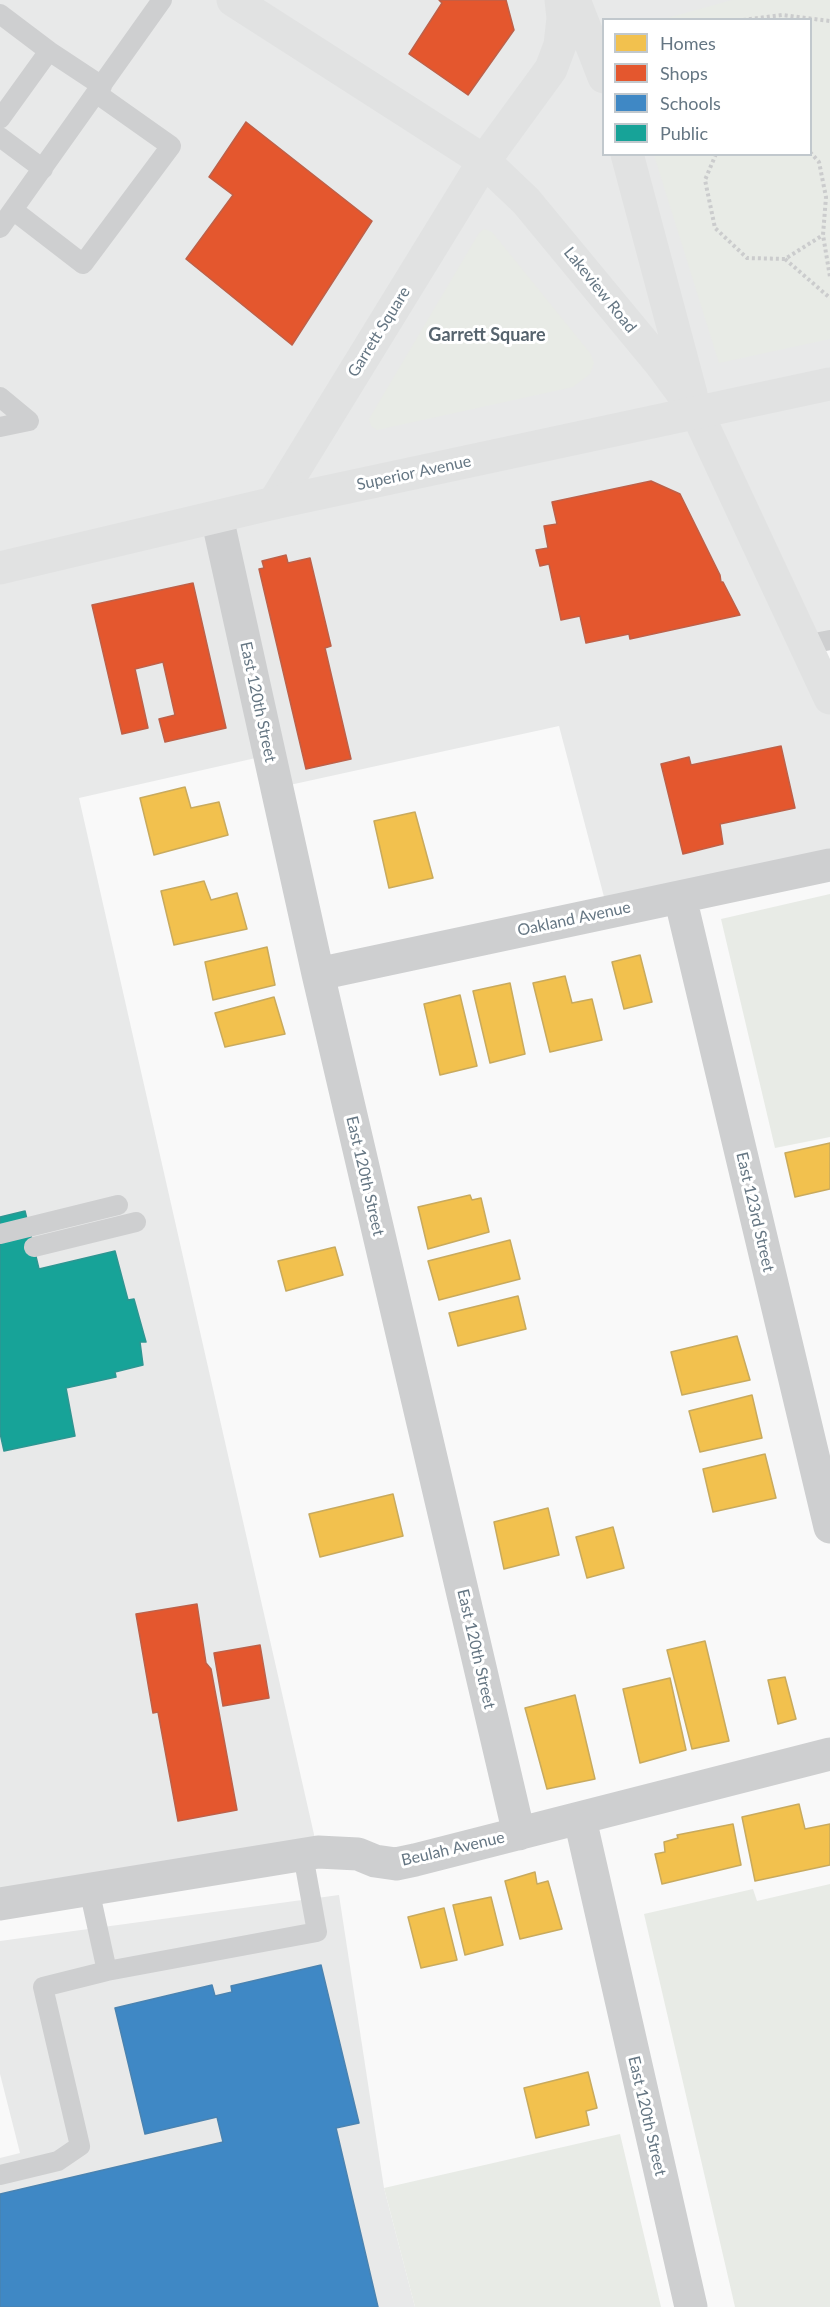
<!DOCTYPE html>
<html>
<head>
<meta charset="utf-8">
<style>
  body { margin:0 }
  #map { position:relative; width:830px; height:2307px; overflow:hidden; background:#f9f9f9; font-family:Lato,sans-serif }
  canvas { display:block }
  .legend { position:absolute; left:602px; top:18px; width:210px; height:138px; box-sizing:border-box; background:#fff; border:2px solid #c1c8cd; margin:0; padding:8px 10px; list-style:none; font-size:18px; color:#657683 }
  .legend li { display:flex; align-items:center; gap:12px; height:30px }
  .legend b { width:30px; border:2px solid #c1c8cd }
</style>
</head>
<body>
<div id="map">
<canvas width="830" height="2307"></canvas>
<ul class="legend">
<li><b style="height:16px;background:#f2c14e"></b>Homes</li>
<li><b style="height:16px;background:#e4572e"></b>Shops</li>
<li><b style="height:16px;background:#3f88c5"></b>Schools</li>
<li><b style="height:16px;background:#17a398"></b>Public</li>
</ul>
</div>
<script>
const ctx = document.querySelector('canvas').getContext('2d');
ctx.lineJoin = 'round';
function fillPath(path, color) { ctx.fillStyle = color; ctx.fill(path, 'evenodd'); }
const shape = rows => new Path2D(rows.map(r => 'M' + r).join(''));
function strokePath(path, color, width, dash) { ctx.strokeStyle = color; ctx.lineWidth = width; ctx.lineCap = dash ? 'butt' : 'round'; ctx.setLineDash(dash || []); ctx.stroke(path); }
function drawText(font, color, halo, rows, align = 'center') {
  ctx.font = font + ' Lato,sans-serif'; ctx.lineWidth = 6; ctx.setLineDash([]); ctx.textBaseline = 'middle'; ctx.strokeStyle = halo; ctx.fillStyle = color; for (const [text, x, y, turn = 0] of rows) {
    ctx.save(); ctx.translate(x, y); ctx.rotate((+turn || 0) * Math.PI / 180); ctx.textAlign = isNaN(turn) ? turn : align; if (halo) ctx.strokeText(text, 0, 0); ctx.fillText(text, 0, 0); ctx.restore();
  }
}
fillPath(shape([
  [0,0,830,0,830,640,805,645,830,698,830,865,608,912,559,726,276,788,269,755,79,798,318,1852,0,1904],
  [604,20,810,20,810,154,604,154],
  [339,1895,384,2188,415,2307,0,2307,0,2158,20,2153,0,2074,0,1941]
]), '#e8e9e9');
fillPath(shape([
  [732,0,830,0,830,339,719,363,654,155,810,154,810,20,664,19],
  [484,229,492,232,590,353,594,363,590,374,573,387,377,430,371,426,369,419,479,233],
  [830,894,830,1137,775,1148,721,919],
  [830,1884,830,2307,735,2307,644,1914,753,1889,757,1901],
  [620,2134,661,2307,415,2307,384,2188]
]), '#e8ebe6');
const homes = shape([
  [185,787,191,808,219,802,228,835,154,855,140,798,185,787],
  [415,812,433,878,389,888,374,821,415,812],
  [204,881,211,900,237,893,247,929,174,945,161,891,204,881],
  [267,947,275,985,213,1000,205,962,267,947],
  [640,955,652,1002,624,1009,612,962,640,955],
  [565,976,572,1003,592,999,602,1040,550,1052,533,983,565,976],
  [510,983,525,1054,490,1063,473,991,510,983],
  [460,995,477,1066,440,1075,424,1004,460,995],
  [274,997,285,1034,225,1047,215,1013,274,997],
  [830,1143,830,1189,795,1197,785,1153,830,1143],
  [470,1195,472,1200,481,1198,489,1232,428,1249,418,1207,470,1195],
  [510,1240,520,1279,439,1300,428,1261,510,1240],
  [335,1247,343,1275,286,1291,278,1261,335,1247],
  [518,1296,526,1329,458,1346,449,1313,518,1296],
  [737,1336,750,1380,682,1395,671,1352,737,1336],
  [752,1395,762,1438,700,1452,689,1411,752,1395],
  [765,1454,776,1498,713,1512,703,1469,765,1454],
  [393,1494,403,1536,320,1557,309,1514,393,1494],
  [548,1508,559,1555,504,1569,494,1522,548,1508],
  [613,1527,624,1568,587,1578,576,1537,613,1527],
  [705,1641,729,1741,692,1749,667,1650,705,1641],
  [785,1677,796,1719,778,1724,768,1680,785,1677],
  [670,1678,686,1750,640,1763,623,1689,670,1678],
  [575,1695,595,1779,547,1789,525,1708,575,1695],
  [799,1804,805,1829,830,1824,830,1865,755,1881,742,1817,799,1804],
  [733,1824,741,1865,662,1884,655,1854,665,1852,664,1842,678,1838,677,1835,733,1824],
  [535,1872,537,1884,548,1881,562,1929,520,1939,505,1881,535,1872],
  [491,1897,503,1945,465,1955,453,1905,491,1897],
  [444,1908,457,1960,421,1968,408,1917,444,1908],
  [588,2072,597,2108,586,2111,589,2125,536,2138,524,2088,588,2072]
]);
fillPath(homes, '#f2c14e');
strokePath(homes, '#c8aa5e', 1.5);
const shops = shape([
  [439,0,506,0,514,30,468,95,409,54,442,3,439,0],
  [246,122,372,221,292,345,186,259,233,195,209,177,246,122],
  [651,481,680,494,720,575,721,582,723,582,740,615,630,639,629,634,586,643,580,616,561,620,549,564,540,566,536,550,548,548,544,526,557,524,552,502,651,481],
  [286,555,288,563,310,558,331,646,325,648,351,759,306,769,259,569,264,568,262,561,286,555],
  [193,583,226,728,165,742,159,719,175,715,163,662,135,669,148,728,122,734,92,605,193,583],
  [781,746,795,808,720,824,723,844,683,854,661,764,689,757,691,765,781,746],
  [197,1604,206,1663,211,1669,237,1810,178,1821,158,1712,153,1713,136,1614,197,1604],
  [260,1645,269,1698,223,1706,214,1653,260,1645]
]);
fillPath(shops, '#e4572e');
strokePath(shops, '#be6048', 1.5);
const schools = shape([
  [321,1965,359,2123,336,2128,378,2307,0,2307,0,2194,223,2142,217,2117,145,2134,115,2008,212,1985,215,1996,232,1992,231,1986,321,1965]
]);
fillPath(schools, '#3f88c5');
strokePath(schools, '#4a83b1', 1.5);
const public = shape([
  [25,1211,39,1269,115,1251,128,1300,134,1299,146,1342,140,1342,143,1365,115,1372,116,1377,66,1388,75,1436,4,1451,0,1433,0,1217,25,1211]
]);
fillPath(public, '#17a398');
strokePath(public, '#2e9692', 1.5);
strokePath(shape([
  [743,20,782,15,830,21],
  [810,152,819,162,826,197,823,235,830,277],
  [716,154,705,180,715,228,747,258,785,259,823,235],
  [785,259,830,298]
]), '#cbcccd', 4, [3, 3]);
strokePath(shape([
  [0,14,49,51],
  [0,119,49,51,102,86],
  [0,137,43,169],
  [13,210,83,264,171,146,96,93],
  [0,228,162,0],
  [0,397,29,421,0,427],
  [804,645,830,640],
  [0,1234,118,1205],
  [34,1247,136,1222],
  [107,1971,317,1932,303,1855],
  [0,2175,58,2161,80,2146,43,1987,107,1971,89,1889]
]), '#cecfd0', 20);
strokePath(shape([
  [217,517,318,974,519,1834],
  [680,897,830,1527],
  [318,974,830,865],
  [580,1819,691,2307],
  [0,1904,318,1852,358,1854,375,1861,396,1864,415,1860,830,1754]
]), '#cecfd0', 33);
strokePath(shape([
  [233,0,484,161,526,201,660,363,697,413,830,698],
  [574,0,604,77],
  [627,154,691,394],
  [274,503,484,161,551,69,560,45,563,18,561,0]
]), '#e1e2e2', 33);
strokePath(shape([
  [0,568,274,503,830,384]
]), '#e1e2e2', 33);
drawText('16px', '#657683', '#fff', [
  ["Lakeview Road",600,290,51],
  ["Garrett Square",379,332,-58],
  ["Superior Avenue",414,473,-12],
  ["East 120th Street",258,702,78],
  ["Oakland Avenue",574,919,-12],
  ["East 120th Street",365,1176,77],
  ["East 123rd Street",755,1212,77],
  ["East 120th Street",476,1649,77],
  ["Beulah Avenue",453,1849,-13],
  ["East 120th Street",647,2116,77]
]);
drawText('bold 18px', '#57646e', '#fff', [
  ["Garrett Square",487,335]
]);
</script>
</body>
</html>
